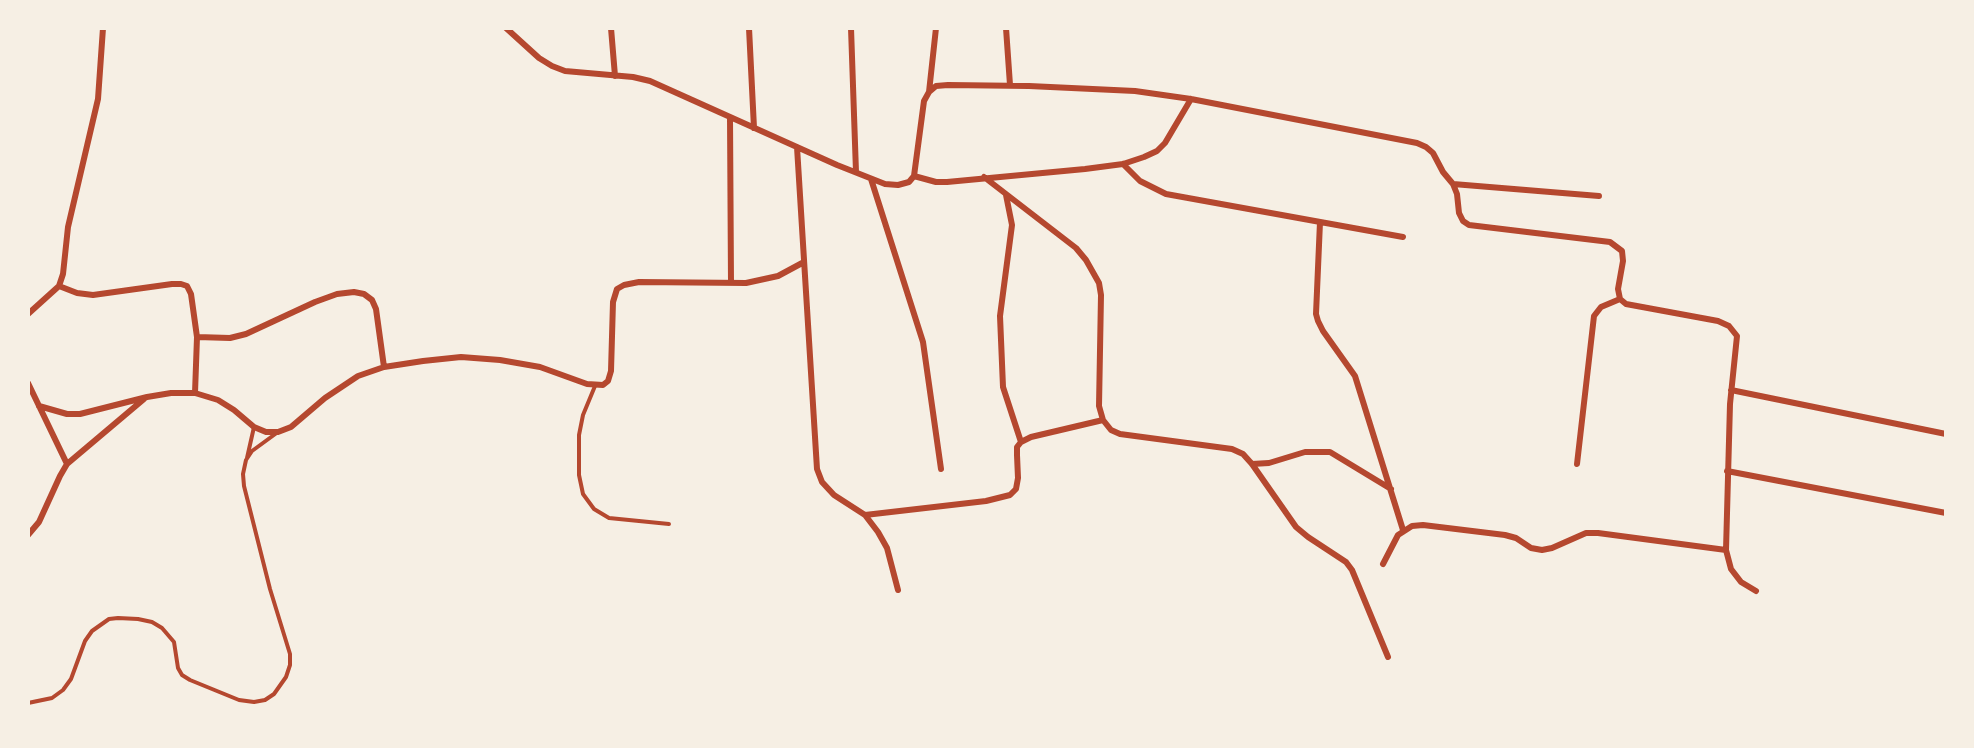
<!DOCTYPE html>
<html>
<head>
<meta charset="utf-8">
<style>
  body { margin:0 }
  #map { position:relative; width:1974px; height:748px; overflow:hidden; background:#f6efe4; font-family:"Libre Baskerville",serif }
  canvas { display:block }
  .frame { position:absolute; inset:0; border:30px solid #f6efe4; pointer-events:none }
</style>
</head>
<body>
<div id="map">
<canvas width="1974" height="748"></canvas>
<div class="frame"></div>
</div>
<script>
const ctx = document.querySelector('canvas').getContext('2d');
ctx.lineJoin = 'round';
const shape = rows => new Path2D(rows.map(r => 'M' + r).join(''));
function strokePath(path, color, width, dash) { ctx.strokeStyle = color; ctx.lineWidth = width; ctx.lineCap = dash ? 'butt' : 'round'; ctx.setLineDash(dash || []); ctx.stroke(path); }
strokePath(shape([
  [595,386,583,415,579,435,579,475,583,494,594,509,609,518,669,524],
  [247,458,254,427],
  [28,703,52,698,63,690,71,679,85,641,92,631,109,619,118,618,138,619,152,622,162,628,174,642,178,668,182,675,190,680,239,700,254,702,265,700,274,694,286,677,290,665,290,654,270,589,244,486,243,474,246,460,252,451,278,432]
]), '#b5482f', 4);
strokePath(shape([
  [506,28,539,58,552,66,565,71,633,77,650,81,837,165,885,184,898,185,909,182,914,176,924,101,929,92,936,86,948,85,1029,86,1135,91,1191,99,1417,143,1426,147,1433,153,1443,172,1453,184,1457,194,1459,213,1463,221,1469,225,1610,242,1622,251,1623,261,1618,289,1620,299,1626,304,1718,321,1729,326,1737,336,1730,404,1726,550,1731,569,1741,582,1756,591],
  [611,28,615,76],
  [749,28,754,128],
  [851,28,856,172],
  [1006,28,1010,85],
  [929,92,936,28],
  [730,117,731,283],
  [797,147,817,469,822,482,834,495,865,515,878,532,887,548,898,590],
  [1123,164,1140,181,1166,194,1403,237],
  [914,176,936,182,947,182,1085,169,1123,164,1144,157,1157,151,1165,143,1191,99],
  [984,177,1076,248,1086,260,1099,283,1101,295,1099,406,1103,420,1111,430,1120,434,1232,449,1243,454,1252,464,1296,527,1308,537,1346,562,1352,570,1388,657],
  [871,179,923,342,941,469],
  [1453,184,1599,196],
  [1006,195,1012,225,1000,316,1003,387,1021,442],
  [1320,222,1316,314,1318,321,1323,331,1355,376,1403,530],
  [59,286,77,293,93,295,172,284,181,284,187,286,191,294,197,337,195,393],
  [28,314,59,286,63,274,68,227,98,99,103,28],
  [197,337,230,338,246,334,315,302,337,294,354,292,364,294,372,300,376,309,384,367],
  [28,383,67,464],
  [1731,390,1946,434],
  [39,406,67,414,80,414,147,397,171,393,195,393,218,400,234,410,254,427,266,432,278,432,291,427,325,398,358,376,384,367,423,361,461,357,500,360,540,367,587,384,603,385,608,381,611,371,613,302,617,289,624,285,639,282,746,283,778,276,804,262],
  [1252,464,1269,463,1305,452,1330,452,1391,489],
  [1577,464,1594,316,1601,307,1620,299],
  [1727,471,1946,513],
  [865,515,986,501,1010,495,1016,489,1018,478,1017,455,1017,447,1021,442,1031,437,1103,420],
  [28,535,39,522,60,476,67,464,144,399],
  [1383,564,1398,535,1412,526,1423,525,1505,535,1516,538,1531,548,1542,550,1552,548,1586,533,1598,533,1726,550]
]), '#b5482f', 6);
</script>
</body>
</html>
